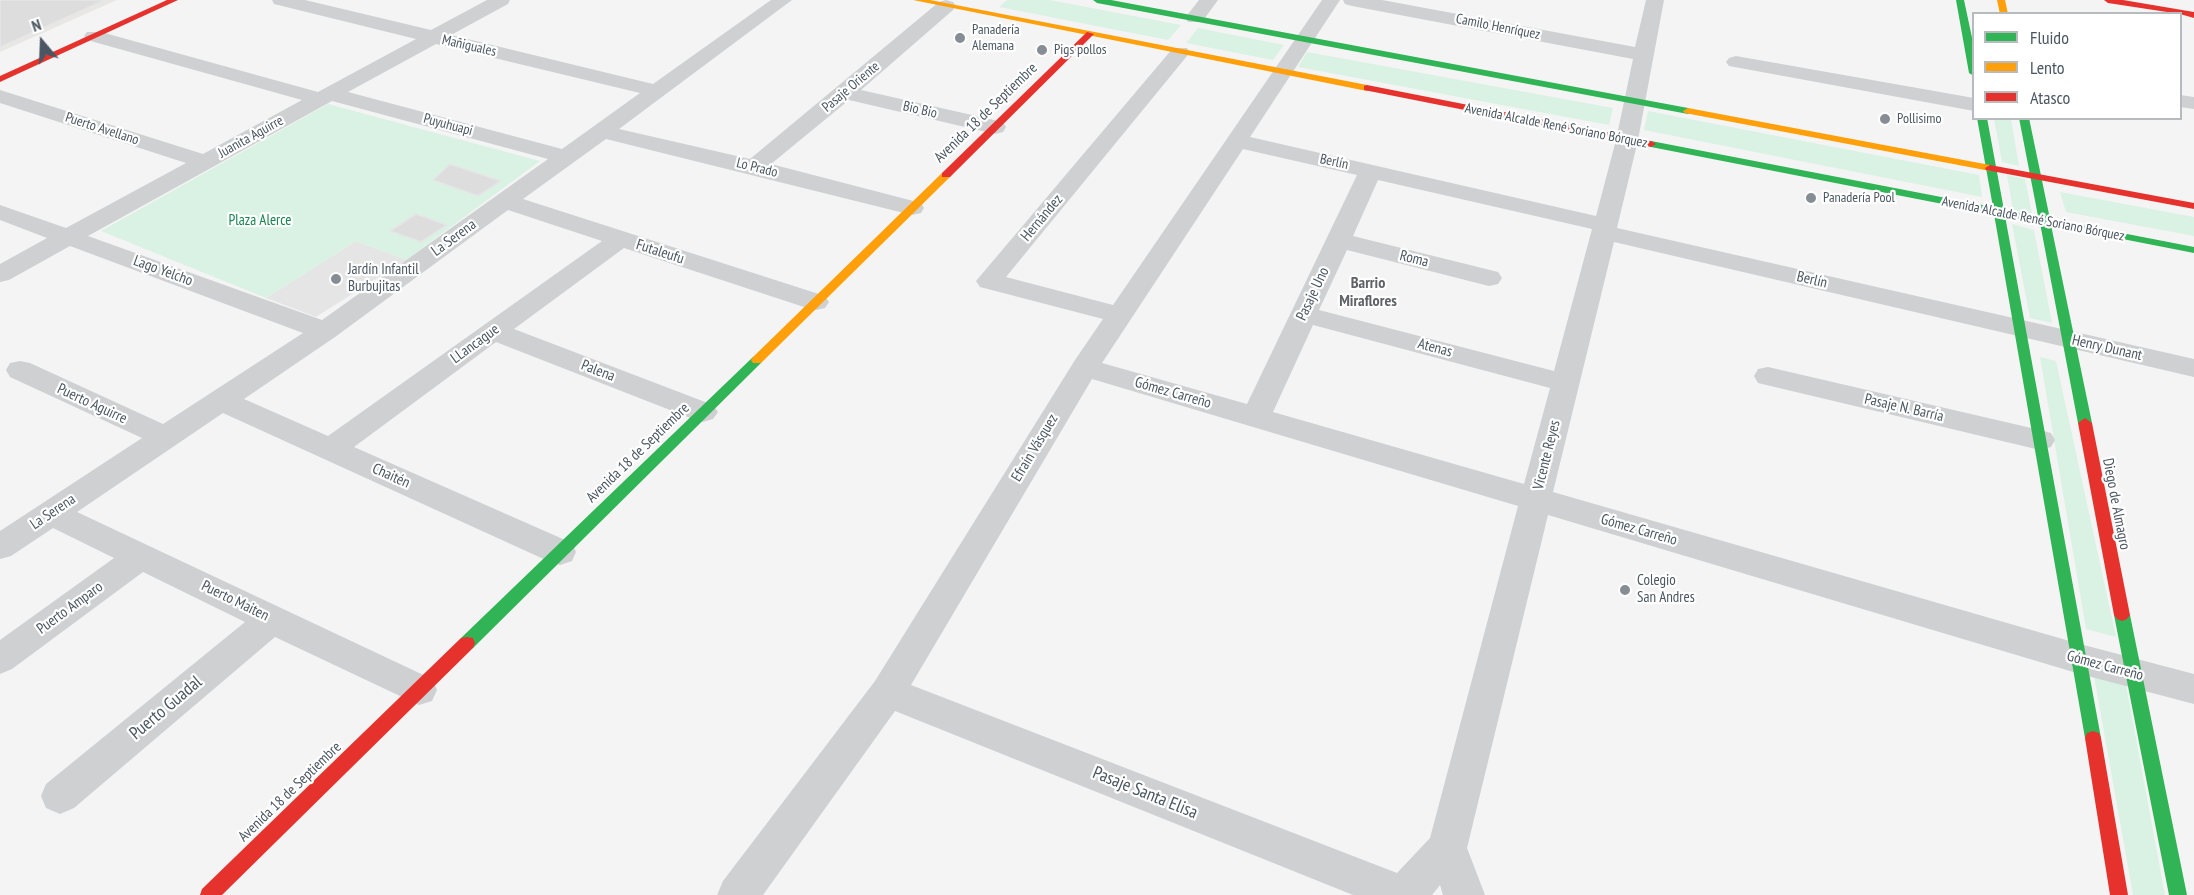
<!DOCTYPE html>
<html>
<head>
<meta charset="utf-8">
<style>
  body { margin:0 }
  #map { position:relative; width:2194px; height:895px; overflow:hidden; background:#f4f4f4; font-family:"PT Sans Narrow",sans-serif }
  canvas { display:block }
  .legend { position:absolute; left:1972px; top:12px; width:210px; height:108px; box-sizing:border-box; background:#fff; border:2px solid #b7bbc0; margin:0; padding:8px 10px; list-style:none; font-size:18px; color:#4a5661 }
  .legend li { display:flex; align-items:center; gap:12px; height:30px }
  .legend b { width:30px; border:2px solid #b7bbc0 }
  .north { position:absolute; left:12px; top:12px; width:60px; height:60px; -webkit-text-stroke:4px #fff; paint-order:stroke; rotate:341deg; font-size:16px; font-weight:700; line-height:24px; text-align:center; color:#4a5661 }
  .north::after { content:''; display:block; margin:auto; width:21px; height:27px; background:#4a5661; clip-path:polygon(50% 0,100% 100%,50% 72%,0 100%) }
</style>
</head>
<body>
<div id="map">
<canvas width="2194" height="895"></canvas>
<ul class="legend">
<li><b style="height:8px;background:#30b455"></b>Fluido</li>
<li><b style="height:8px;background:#ff9f0a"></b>Lento</li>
<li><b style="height:8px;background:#e5322d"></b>Atasco</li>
</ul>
<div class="north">N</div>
</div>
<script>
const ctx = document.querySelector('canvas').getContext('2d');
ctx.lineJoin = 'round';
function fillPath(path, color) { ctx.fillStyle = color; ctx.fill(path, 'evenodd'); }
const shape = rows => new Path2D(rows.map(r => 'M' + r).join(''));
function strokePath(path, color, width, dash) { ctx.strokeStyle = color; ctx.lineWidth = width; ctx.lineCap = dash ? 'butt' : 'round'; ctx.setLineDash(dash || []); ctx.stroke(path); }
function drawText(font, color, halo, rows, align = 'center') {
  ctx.font = font + ' "PT Sans Narrow",sans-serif'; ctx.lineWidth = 4.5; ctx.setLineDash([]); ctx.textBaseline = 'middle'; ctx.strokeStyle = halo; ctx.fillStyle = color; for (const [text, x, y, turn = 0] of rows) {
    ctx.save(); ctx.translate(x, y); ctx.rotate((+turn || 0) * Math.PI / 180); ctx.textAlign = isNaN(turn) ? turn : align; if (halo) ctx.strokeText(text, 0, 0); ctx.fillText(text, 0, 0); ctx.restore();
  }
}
fillPath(shape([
  [0,0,117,0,0,52]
]), '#e8e7e3');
fillPath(shape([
  [356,241,406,260,316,317,266,298]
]), '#e6e5e6');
fillPath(shape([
  [1007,0,1050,0,1181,25,1168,40,999,7],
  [1198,28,1284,45,1273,60,1186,43],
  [1307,52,1613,108,1609,125,1298,67],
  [328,104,540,161,406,260,356,241,266,298,101,231],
  [1648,111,1979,175,1982,197,1644,130],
  [1994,119,2011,119,2019,166,2002,162],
  [2007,175,2025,179,2032,214,2013,210],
  [2060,192,2194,217,2194,236,2066,212],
  [2012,224,2034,230,2052,323,2030,318],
  [2040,357,2056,361,2116,637,2086,629],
  [2094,676,2126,685,2165,895,2133,895]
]), '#d9f2e3');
const building = shape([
  [0,0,105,0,0,47,0,0],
  [450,164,501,181,478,196,433,180,450,164],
  [416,214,447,225,421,242,390,231,416,214]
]);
fillPath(building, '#ddddde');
strokePath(building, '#e5e6e7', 1.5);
fillPath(shape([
  [272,0,305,0,431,30,487,0,510,0,508,4,451,35,653,84,771,0,792,0,619,129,750,159,939,2,946,0,953,2,956,6,953,10,861,90,1003,122,1006,127,1003,132,995,134,849,100,771,164,921,203,924,208,921,213,912,215,606,139,523,199,825,296,829,302,825,308,816,310,807,308,624,248,514,329,713,405,718,412,713,419,703,422,693,419,496,342,354,447,572,543,576,552,572,561,560,565,548,561,223,413,77,512,432,679,437,690,432,701,419,705,275,637,74,808,60,814,46,808,41,796,46,784,245,622,143,572,12,669,0,674,0,640,114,558,53,528,11,556,0,559,0,531,142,438,10,377,6,370,10,363,20,361,30,363,163,424,303,333,70,246,9,280,0,282,0,264,47,238,0,220,0,205,66,228,186,163,0,103,0,90,203,154,302,100,87,40,84,36,87,32,101,32,318,92,416,39,274,4,272,0],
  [436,44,640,93,562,149,348,92,436,44],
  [332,101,548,159,322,320,88,236,332,101],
  [508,210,602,241,328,436,244,399,335,337,508,210],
  [1199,0,1218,0,1202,22,1188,22,1185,18,1199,0],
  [1322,0,1340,0,1250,137,1596,216,1616,140,1633,59,1352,6,1345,4,1343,0,1382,0,1635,47,1646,0,1664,0,1638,140,1617,228,2194,359,2194,377,1614,242,1553,492,2080,644,2194,674,2194,704,2080,674,1548,515,1467,848,1485,895,1443,895,1440,885,1432,895,1353,895,895,711,763,895,717,895,723,881,875,681,1075,360,1103,319,980,287,976,281,1173,48,1187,48,1190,52,1187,56,1006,277,1113,305,1322,0],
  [1243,149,1357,175,1247,404,1102,363,1243,149],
  [1378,180,1592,229,1554,371,1319,310,1347,250,1489,286,1498,284,1502,278,1498,272,1353,236,1378,180],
  [1313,325,1550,388,1524,484,1273,412,1313,325],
  [1092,379,1518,506,1430,838,1397,873,911,685,1092,379],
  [1736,56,1974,98,1974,111,1729,66,1726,62,1729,58,1736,56],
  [2180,95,2194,97,2194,109,2180,107,2180,95],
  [1768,367,2040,430,2051,433,2055,440,2051,447,2040,450,1758,383,1754,376,1758,369,1768,367]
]), '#ced0d2');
fillPath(shape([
  [1093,0,1111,0,1688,108,1693,111,1688,114,1097,3,1093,0],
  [1956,0,1964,0,1974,47,1974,76,1969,73,1956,0],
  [1977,118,1987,118,2004,210,2038,216,2019,118,2029,118,2050,219,2194,247,2194,253,2051,225,2092,423,2085,428,2078,423,2040,223,2005,216,2101,738,2099,743,2093,745,2087,743,2085,738,1994,214,1651,147,1646,144,1651,141,1993,207,1977,118],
  [757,356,761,357,763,360,761,363,473,648,467,649,461,648,459,643,461,638,753,357,757,356],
  [2122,609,2127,611,2130,615,2187,895,2169,895,2114,615,2117,611,2122,609]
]), '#30b455');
fillPath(shape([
  [913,0,930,0,1367,85,1372,88,1367,91,913,0],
  [1997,0,2005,0,2008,14,2000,14,1997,0],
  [1688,108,1990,165,1995,168,1990,171,1685,113,1683,111,1688,108],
  [946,172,951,175,950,177,761,363,753,363,751,360,753,357,942,173,946,172]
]), '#ff9f0a');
fillPath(shape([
  [167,0,178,0,0,82,0,76,167,0],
  [2104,0,2123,0,2194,12,2194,18,2180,14,2108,3,2104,0],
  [1087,32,1094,34,950,177,942,177,942,173,1087,32],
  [1367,85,1651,141,1656,144,1651,147,1364,90,1364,86,1367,85],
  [1990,165,2194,203,2194,209,1986,170,1985,168,1990,165],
  [2085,418,2092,423,2130,615,2127,619,2122,621,2117,619,2114,615,2078,423,2085,418],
  [467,637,473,638,475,643,473,648,222,895,200,895,202,889,461,638,467,637],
  [2093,731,2099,733,2101,738,2128,895,2110,895,2085,738,2087,733,2093,731]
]), '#e5322d');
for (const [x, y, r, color] of [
  [960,38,6,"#868d94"],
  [1042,50,6,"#868d94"],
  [1885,119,6,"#868d94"],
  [1811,198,6,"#868d94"],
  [336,279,6,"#868d94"],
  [1625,590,6,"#868d94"]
]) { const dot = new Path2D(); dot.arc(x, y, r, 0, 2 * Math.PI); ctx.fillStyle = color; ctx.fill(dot); strokePath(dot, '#fff', 2); }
drawText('14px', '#4a5661', '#fff', [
  ["Camilo Henríquez",1498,27,11],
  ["Mañiguales",469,46,13],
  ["Pasaje Oriente",851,87,-40],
  ["Bio Bio",920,110,13],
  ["Puyuhuapi",448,125,15],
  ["Avenida Alcalde René Soriano Bórquez",1556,126,11],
  ["Puerto Avellano",102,129,18],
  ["Juanita Aguirre",251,137,-29],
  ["Berlín",1334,162,12],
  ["Lo Prado",757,168,14],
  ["Avenida Alcalde René Soriano Bórquez",2033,219,11]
]);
drawText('14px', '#4a5661', '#fff', [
  ["Panadería",972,30],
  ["Alemana",972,46],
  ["Pigs pollos",1054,50],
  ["Pollisimo",1897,119],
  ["Panadería Pool",1823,198]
], 'left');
drawText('15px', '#4a5661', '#fff', [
  ["Avenida 18 de Septiembre",986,113,-44],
  ["Hernández",1042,218,-50],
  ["La Serena",454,238,-36],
  ["Futaleufu",660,252,18],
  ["Roma",1414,259,14],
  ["Lago Yelcho",163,271,20],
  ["Berlín",1812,280,13],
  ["Pasaje Uno",1313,294,-65],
  ["LLancague",475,344,-36],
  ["Atenas",1435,348,15],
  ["Henry Dunant",2107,348,13],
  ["Palena",598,371,21],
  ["Gómez Carreño",1173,393,16],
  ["Puerto Aguirre",92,404,25],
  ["Pasaje N. Barría",1904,408,13],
  ["Efraín Vásquez",1035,448,-59],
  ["Avenida 18 de Septiembre",638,453,-44],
  ["Vicente Reyes",1547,455,-76],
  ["Chaitén",391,476,24],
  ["Diego de Almagro",2116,504,79],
  ["La Serena",53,512,-34],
  ["Gómez Carreño",1639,530,16],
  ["Puerto Maiten",235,601,26],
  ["Puerto Amparo",70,608,-36],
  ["Gómez Carreño",2105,666,15],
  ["Avenida 18 de Septiembre",290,792,-44]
]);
drawText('15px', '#17864f', '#fff', [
  ["Plaza Alerce",260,221]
]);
drawText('15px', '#4a5661', '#fff', [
  ["Jardín Infantil",348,270],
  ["Burbujitas",348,287],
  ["Colegio",1637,581],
  ["San Andres",1637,598]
], 'left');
drawText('bold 16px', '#5f6368', '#fff', [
  ["Barrio",1368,283],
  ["Miraflores",1368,301]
]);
drawText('18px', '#4a5661', '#fff', [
  ["Puerto Guadal",166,708,-40],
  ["Pasaje Santa Elisa",1145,793,22]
]);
</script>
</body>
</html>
